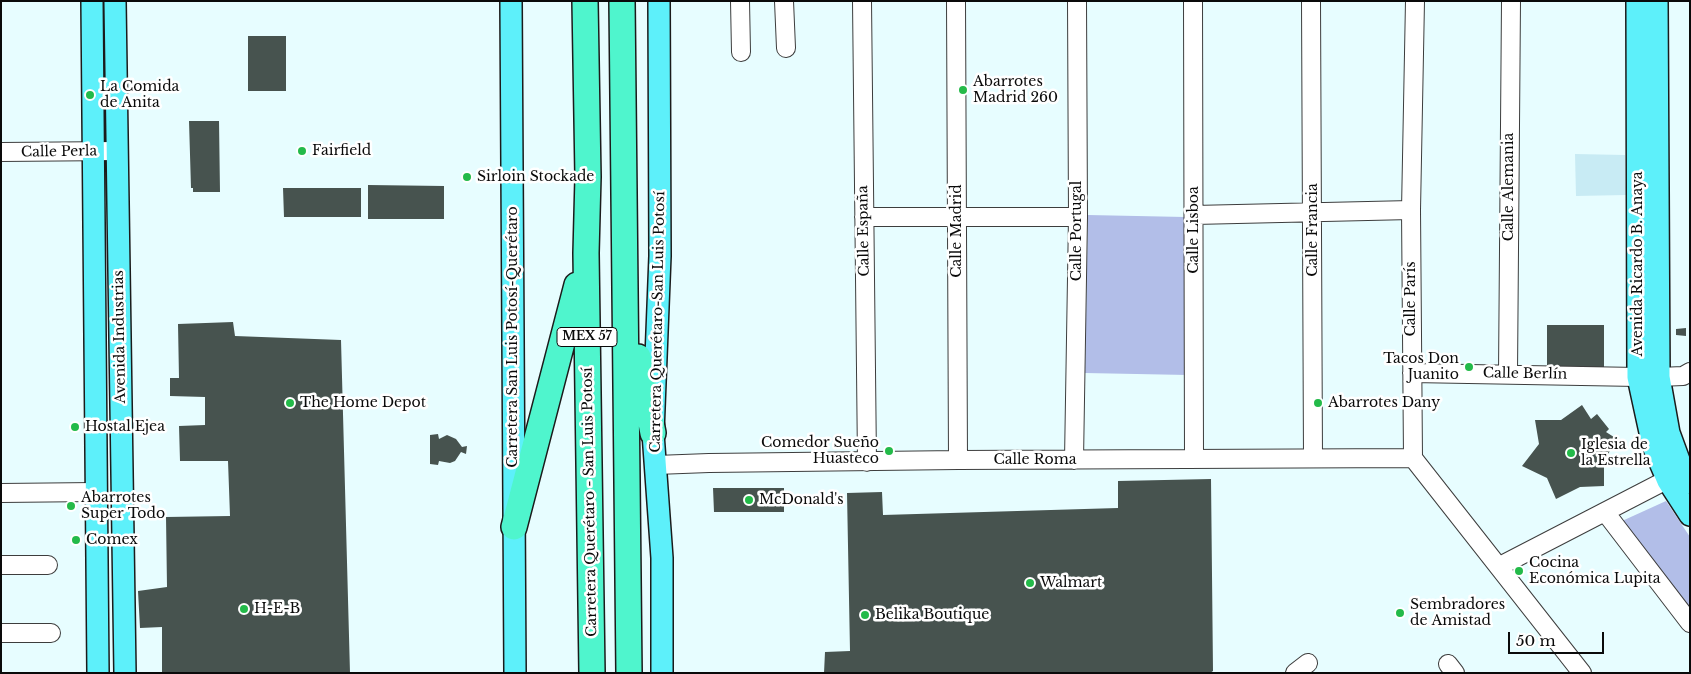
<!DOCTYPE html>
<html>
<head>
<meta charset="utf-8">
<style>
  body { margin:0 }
  #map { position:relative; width:1691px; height:674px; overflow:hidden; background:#e7fdff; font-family:"Libre Baskerville",serif }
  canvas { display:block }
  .frame { position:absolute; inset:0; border:2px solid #0a0a0a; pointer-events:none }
  .scale { position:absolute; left:1508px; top:632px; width:96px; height:22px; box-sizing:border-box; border:2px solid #0a0a0a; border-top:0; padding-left:6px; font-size:15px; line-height:18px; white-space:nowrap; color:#0a0a0a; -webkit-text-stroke:4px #fff; paint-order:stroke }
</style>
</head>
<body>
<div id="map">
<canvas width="1691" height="674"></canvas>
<div class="frame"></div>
<div class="scale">50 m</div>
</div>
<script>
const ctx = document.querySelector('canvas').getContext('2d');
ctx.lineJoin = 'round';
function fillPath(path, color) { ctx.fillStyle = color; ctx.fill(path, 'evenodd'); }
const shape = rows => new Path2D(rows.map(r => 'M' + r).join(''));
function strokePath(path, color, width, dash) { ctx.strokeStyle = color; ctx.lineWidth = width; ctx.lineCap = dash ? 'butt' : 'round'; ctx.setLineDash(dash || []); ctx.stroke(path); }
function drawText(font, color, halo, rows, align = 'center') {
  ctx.font = font + ' "Libre Baskerville",serif'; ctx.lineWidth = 5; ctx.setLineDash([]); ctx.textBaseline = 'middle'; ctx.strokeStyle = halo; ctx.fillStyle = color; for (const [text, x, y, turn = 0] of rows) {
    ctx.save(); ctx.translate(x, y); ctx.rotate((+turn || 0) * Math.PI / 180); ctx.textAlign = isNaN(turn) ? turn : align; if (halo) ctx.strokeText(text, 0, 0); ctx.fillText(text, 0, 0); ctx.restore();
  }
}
fillPath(shape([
  [1575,154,1625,155,1626,195,1576,196]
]), '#c8ebf4');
fillPath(shape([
  [1088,215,1185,217,1188,375,1085,373],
  [1666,501,1690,537,1690,610,1622,521]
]), '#b2bee8');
fillPath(shape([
  [248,36,286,36,286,91,248,91],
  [189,121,219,121,220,192,193,192,193,188,191,188],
  [368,185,444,186,444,219,368,219],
  [283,188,361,188,361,217,284,217],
  [233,322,235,336,341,340,350,673,162,673,162,627,140,628,138,591,167,587,166,517,230,516,228,461,180,461,179,426,205,425,205,397,170,396,170,378,179,378,178,324],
  [1547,325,1604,325,1604,367,1547,367],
  [1686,328,1686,336,1676,335,1676,329],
  [1582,405,1591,419,1597,414,1609,429,1606,432,1617,439,1604,461,1604,486,1580,487,1556,499,1547,478,1522,466,1539,444,1535,420,1561,420],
  [438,434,439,439,447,435,456,439,462,447,467,446,466,454,461,452,455,461,450,463,439,461,438,465,430,464,430,435],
  [1211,479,1213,671,1210,673,824,673,825,652,850,651,847,493,882,492,883,515,1118,508,1118,481],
  [713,488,784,488,784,512,714,512]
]), '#47534f');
const minor = shape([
  [740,1,741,52],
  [784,1,786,48],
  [862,1,867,462],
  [956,1,958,460],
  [1193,1,1194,458],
  [1311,1,1313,458],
  [1415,1,1411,210,1413,458,1582,673],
  [1,152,117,151],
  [1194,215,1411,210],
  [864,217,1078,217],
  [1412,373,1638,377],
  [1508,373,1511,1],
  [1659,377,1683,376,1690,372],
  [1074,460,1078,217,1077,1],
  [656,465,709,463,958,460,1413,458],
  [1,493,95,492],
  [1605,512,1690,623],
  [1,565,48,565],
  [1500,566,1678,474],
  [1,633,51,633],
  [1448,664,1455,673],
  [1295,673,1308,663]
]);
const major = shape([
  [92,1,98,673],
  [115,1,125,673],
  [511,1,515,673],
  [659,1,660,256,653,433,662,558,662,673],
  [1637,1,1638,377,1653,446,1668,481,1690,515],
  [1657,1,1659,377,1669,433,1683,471,1690,483]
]);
const highway = shape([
  [585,1,588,177,586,253,592,673],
  [622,1,629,673],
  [638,357,653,433],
  [514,527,577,285]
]);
strokePath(minor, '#3d3d3d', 20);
strokePath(major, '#1b1b1b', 24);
strokePath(highway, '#1b1b1b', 28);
strokePath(minor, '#fff', 18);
strokePath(major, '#5df0fa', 21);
strokePath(highway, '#4ff5cd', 25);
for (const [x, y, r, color] of [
  [963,90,5,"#23ba49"],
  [90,95,5,"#23ba49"],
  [302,151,5,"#23ba49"],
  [467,177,5,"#23ba49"],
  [1469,367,5,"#23ba49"],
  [290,403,5,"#23ba49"],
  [1318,403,5,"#23ba49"],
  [75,427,5,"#23ba49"],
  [889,451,5,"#23ba49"],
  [1571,453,5,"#23ba49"],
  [749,500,5,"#23ba49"],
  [71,506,5,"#23ba49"],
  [76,540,5,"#23ba49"],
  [1519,571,5,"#23ba49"],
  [1030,583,5,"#23ba49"],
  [244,609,5,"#23ba49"],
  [1400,613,5,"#23ba49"],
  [865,615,5,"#23ba49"]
]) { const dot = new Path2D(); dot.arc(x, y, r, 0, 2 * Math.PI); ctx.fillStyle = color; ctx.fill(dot); strokePath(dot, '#fff', 2); }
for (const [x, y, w] of [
  [587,337,60]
]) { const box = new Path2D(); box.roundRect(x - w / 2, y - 9.5, w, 19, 4); ctx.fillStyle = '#fff'; ctx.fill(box); strokePath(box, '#0a0a0a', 1); }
drawText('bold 12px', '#0a0a0a', null, [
  ["MEX 57",587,337]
]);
drawText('14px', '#0a0a0a', '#fff', [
  ["Abarrotes",973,82],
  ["Madrid 260",973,98],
  ["La Comida",100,87],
  ["de Anita",100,103],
  ["Fairfield",312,151],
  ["Sirloin Stockade",477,177],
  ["Tacos Don",1459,359,"right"],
  ["Juanito",1459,375,"right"],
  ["The Home Depot",300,403],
  ["Abarrotes Dany",1328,403],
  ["Hostal Ejea",85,427],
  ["Comedor Sueño",879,443,"right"],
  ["Huasteco",879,459,"right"],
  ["Iglesia de",1581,445],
  ["la Estrella",1581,461],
  ["Abarrotes",81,498],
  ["Super Todo",81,514],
  ["McDonald's",759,500],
  ["Comex",86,540],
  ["Cocina",1529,563],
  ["Económica Lupita",1529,579],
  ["Walmart",1040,583],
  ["Sembradores",1410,605],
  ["de Amistad",1410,621],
  ["H-E-B",254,609],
  ["Belika Boutique",875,615]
], 'left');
drawText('14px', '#0a0a0a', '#fff', [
  ["Calle Perla",59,152,-1],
  ["Calle Alemania",1509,187,-90],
  ["Calle Lisboa",1194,230,-90],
  ["Calle Francia",1313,230,-90],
  ["Calle España",864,231,-91],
  ["Calle Madrid",957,231,-90],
  ["Calle Portugal",1077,231,-90],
  ["Avenida Ricardo B. Anaya",1638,264,-90],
  ["Calle París",1411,299,-90],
  ["Carretera Querétaro-San Luis Potosí",658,322,-89],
  ["Avenida Industrias",120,337,-91],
  ["Carretera San Luis Potosí-Querétaro",513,337,-90],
  ["Calle Berlín",1525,374,1],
  ["Calle Roma",1035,460],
  ["Carretera Querétaro - San Luis Potosí",590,502,-91]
]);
</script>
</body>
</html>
